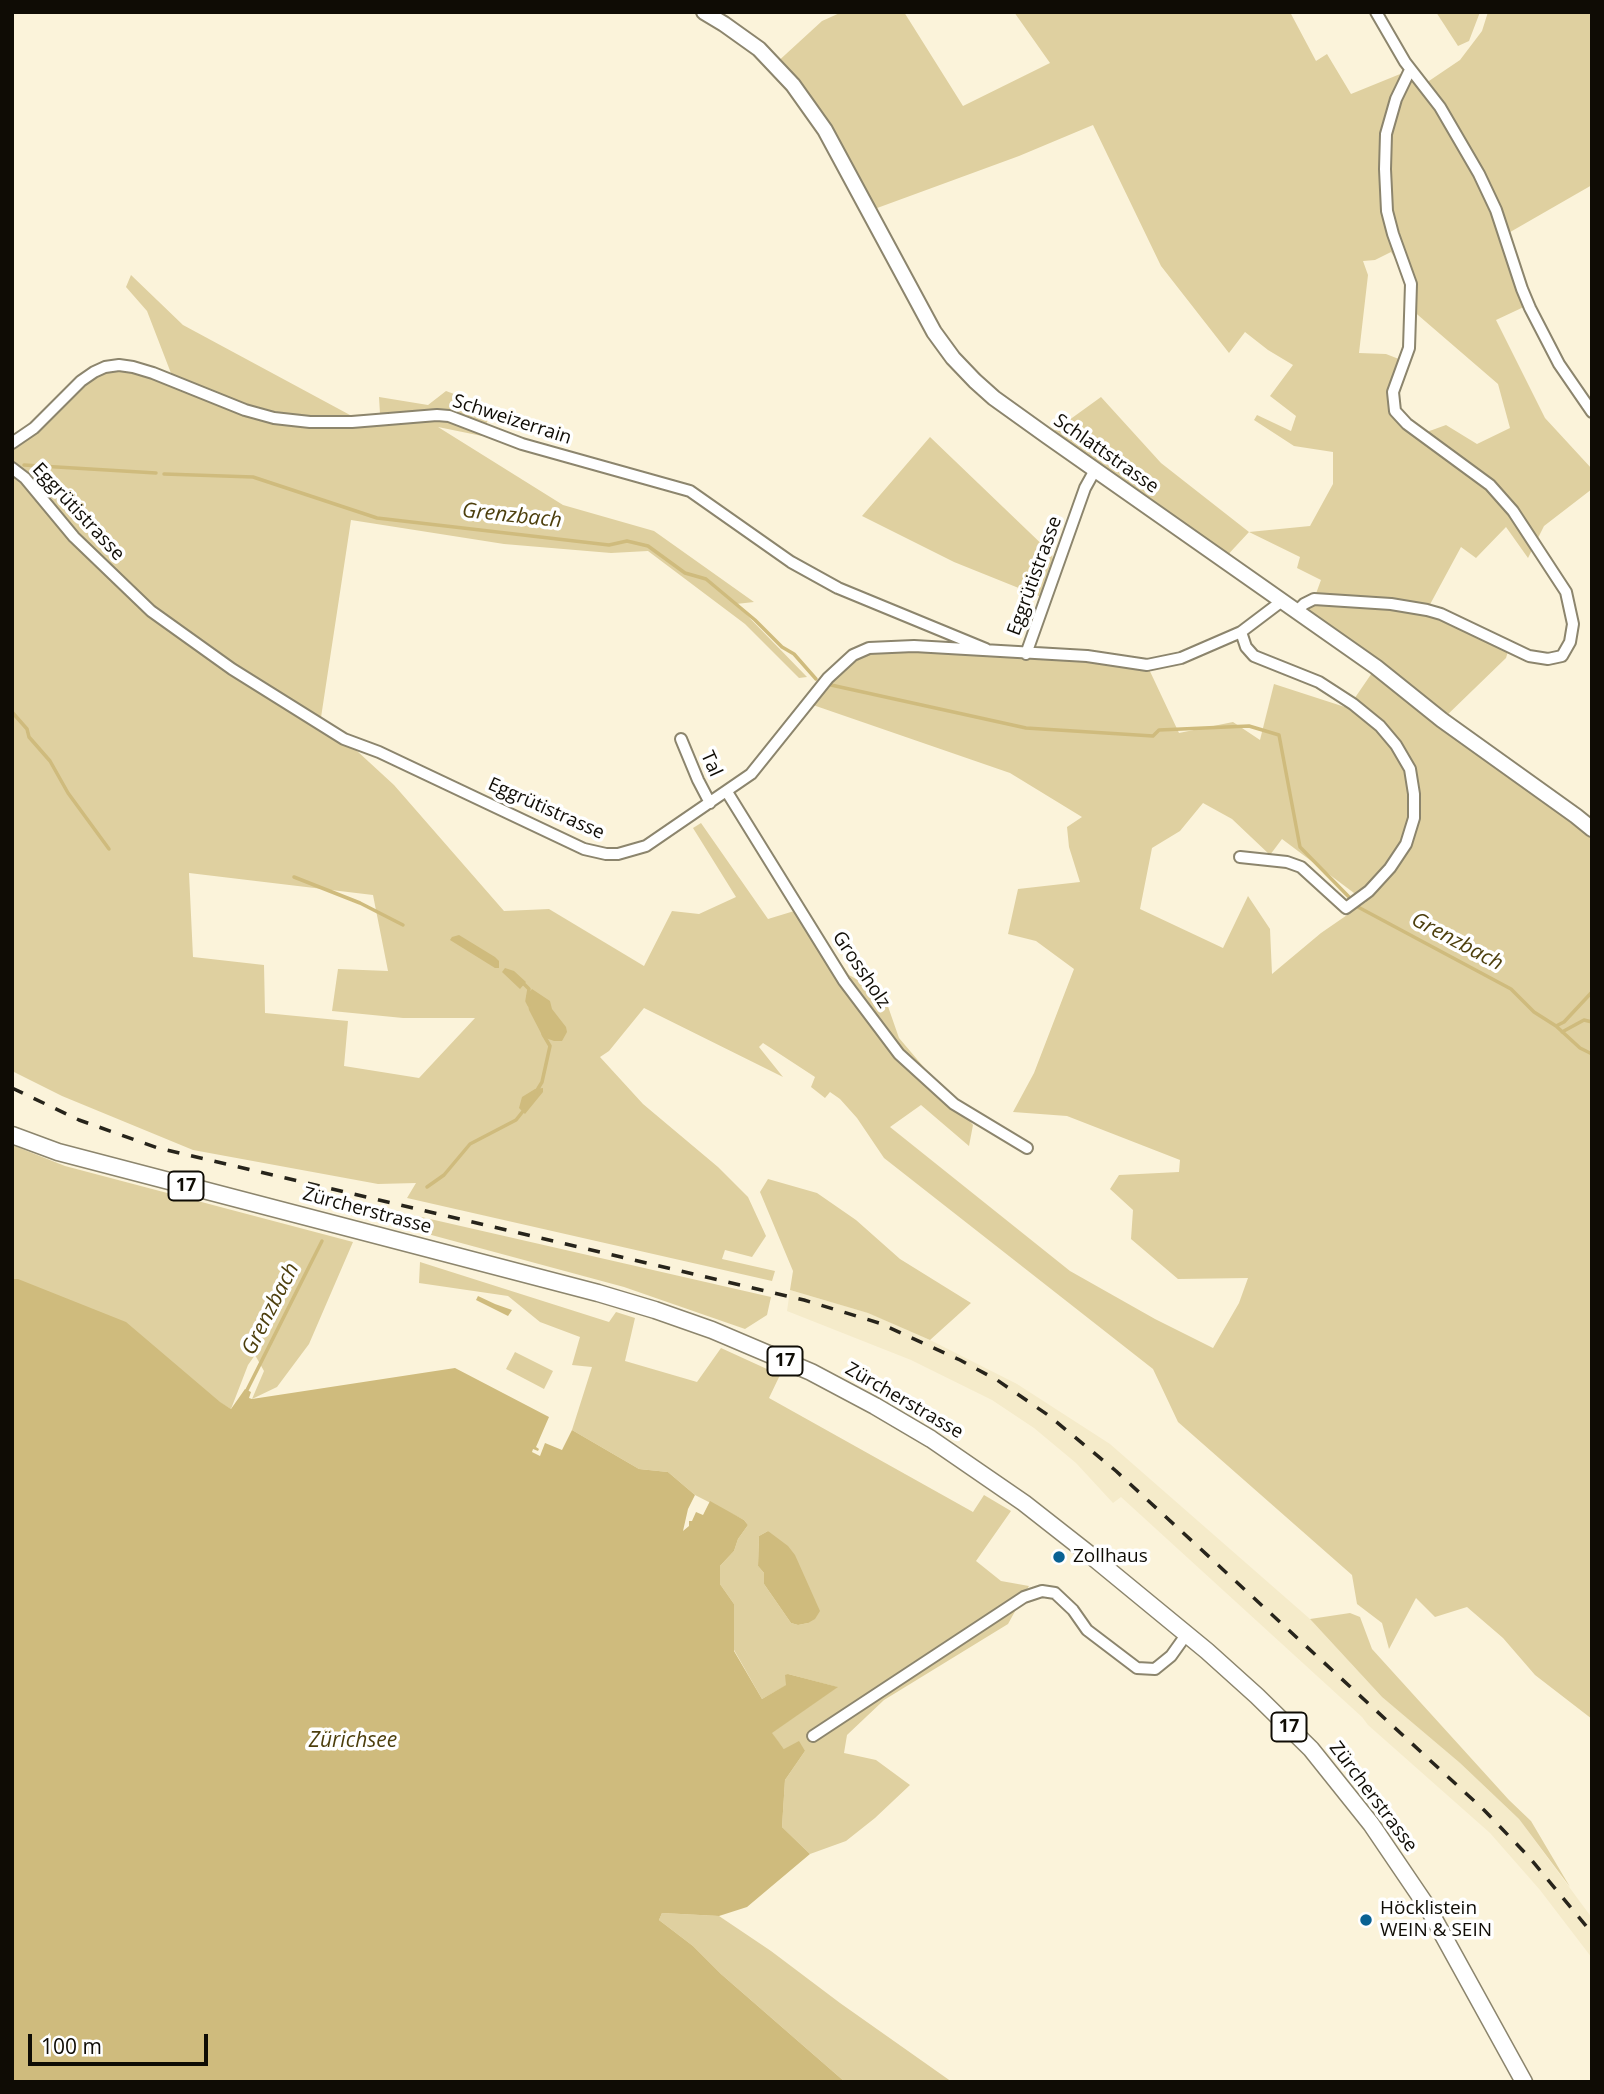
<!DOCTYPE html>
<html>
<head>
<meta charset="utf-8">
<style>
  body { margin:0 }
  #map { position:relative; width:1604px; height:2094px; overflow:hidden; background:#fbf3da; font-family:"Open Sans",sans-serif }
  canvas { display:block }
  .frame { position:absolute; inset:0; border:14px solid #0f0c05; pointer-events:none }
  .scale { position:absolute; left:28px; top:2034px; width:180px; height:32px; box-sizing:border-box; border:4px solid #0f0c05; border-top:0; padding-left:9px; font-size:21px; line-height:24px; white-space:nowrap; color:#0f0c05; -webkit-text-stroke:5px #fff; paint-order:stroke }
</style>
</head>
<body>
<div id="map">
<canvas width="1604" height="2094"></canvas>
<div class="frame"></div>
<div class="scale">100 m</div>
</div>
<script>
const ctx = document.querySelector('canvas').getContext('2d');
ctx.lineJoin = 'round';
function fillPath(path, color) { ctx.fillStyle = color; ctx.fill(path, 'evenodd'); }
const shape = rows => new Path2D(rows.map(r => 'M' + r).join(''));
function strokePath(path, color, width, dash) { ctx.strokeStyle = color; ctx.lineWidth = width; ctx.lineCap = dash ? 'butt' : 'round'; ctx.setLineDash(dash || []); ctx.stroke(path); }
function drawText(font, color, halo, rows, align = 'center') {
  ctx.font = font + ' "Open Sans",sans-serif'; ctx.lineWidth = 7; ctx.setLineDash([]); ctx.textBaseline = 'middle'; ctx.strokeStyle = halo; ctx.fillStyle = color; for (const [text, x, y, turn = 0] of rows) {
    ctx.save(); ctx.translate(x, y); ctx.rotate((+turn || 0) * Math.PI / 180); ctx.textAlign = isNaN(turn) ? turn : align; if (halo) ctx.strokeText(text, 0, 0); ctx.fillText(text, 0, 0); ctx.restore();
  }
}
fillPath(shape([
  [790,1290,869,1313,930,1340,1017,1384,1110,1444,1310,1619,1382,1697,1460,1763,1519,1819,1592,1918,1592,1958,1540,1890,1490,1833,1368,1725,1362,1717,1121,1497,1113,1503,1076,1463,1034,1428,992,1400,911,1360,787,1311]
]), '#f5ebca');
fillPath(shape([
  [842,12,904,12,963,106,1050,63,1014,12,1290,12,1316,61,1327,54,1351,94,1410,70,1423,85,1460,60,1482,31,1488,12,1592,12,1592,185,1505,235,1528,305,1496,320,1545,418,1592,469,1592,489,1544,526,1528,558,1506,527,1476,558,1461,547,1427,610,1509,648,1506,658,1442,720,1592,829,1592,1719,1535,1675,1503,1638,1467,1607,1435,1617,1416,1598,1389,1649,1382,1623,1357,1604,1352,1575,1178,1422,1153,1369,884,1158,857,1118,840,1099,830,1092,825,1098,811,1087,815,1077,763,1043,759,1047,783,1077,644,1008,609,1051,600,1057,643,1104,718,1167,748,1197,766,1236,752,1257,725,1250,722,1259,775,1271,772,1281,407,1198,416,1183,378,1184,193,1150,62,1096,12,1071,12,442,94,372,133,367,174,381,147,311,126,287,131,275,183,325,350,415,380,414,379,397,428,405,446,391,492,408,482,436,438,427,563,505,654,531,754,602,736,604,807,677,799,678,745,624,648,551,611,553,504,544,351,520,320,724,344,739,394,785,504,911,549,909,644,966,672,911,699,914,736,897,693,828,701,823,768,919,804,908,849,975,884,995,899,1038,973,1125,969,1146,921,1105,890,1127,1070,1271,1155,1319,1213,1348,1239,1303,1248,1278,1178,1279,1131,1239,1133,1210,1110,1189,1119,1175,1179,1172,1180,1160,1067,1116,1013,1112,1034,1073,1074,969,1036,941,1008,934,1018,889,1080,882,1069,847,1067,827,1082,817,1010,773,813,705,820,687,869,648,993,652,1147,665,1179,733,1233,722,1260,740,1274,684,1348,708,1376,667,1297,611,1314,599,1321,580,1297,568,1300,557,1249,532,1223,560,1047,436,1101,397,1161,463,1249,532,1310,526,1333,484,1333,452,1294,446,1254,420,1257,415,1291,431,1296,416,1270,396,1293,365,1268,350,1245,332,1229,353,1161,266,1093,125,1019,156,869,211,825,130,774,65,822,21],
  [1391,252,1411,284,1411,309,1498,384,1510,428,1477,444,1446,425,1413,437,1407,424,1395,411,1404,361,1386,354,1359,353,1368,275,1363,261,1375,260],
  [1203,803,1232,819,1270,855,1282,839,1366,902,1321,933,1272,974,1270,929,1248,896,1223,948,1140,909,1152,848,1180,831],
  [189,873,373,895,388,971,338,969,332,1011,403,1018,475,1018,419,1078,344,1066,348,1021,265,1013,264,965,193,957],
  [1436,12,1480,12,1469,41,1458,46],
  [930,437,1052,554,1055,571,1046,599,954,562,862,516],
  [12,1145,65,1166,353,1242,309,1344,277,1387,252,1399,264,1371,255,1355,248,1365,231,1409,12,1286],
  [768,1179,817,1193,856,1220,900,1259,971,1303,930,1340,868,1313,790,1290,793,1271,760,1192],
  [417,1216,771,1297,767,1315,745,1329,624,1287,424,1233],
  [420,1262,609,1322,616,1312,635,1318,625,1361,697,1382,721,1348,780,1375,769,1398,973,1512,984,1495,1011,1511,976,1561,1001,1581,1029,1586,1008,1624,884,1700,847,1735,844,1753,876,1760,910,1785,875,1818,846,1841,810,1854,782,1827,785,1780,805,1751,784,1749,771,1733,837,1687,788,1674,787,1685,762,1699,734,1650,734,1604,720,1584,720,1566,734,1551,738,1539,748,1525,744,1520,695,1495,668,1472,639,1469,572,1430,592,1367,572,1365,580,1337,540,1322,508,1296,419,1283],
  [768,1531,808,1623,798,1625,791,1623,764,1584,764,1573,758,1566,759,1536],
  [515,1352,553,1371,544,1389,506,1369],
  [1350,1613,1360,1617,1372,1649,1509,1800,1531,1821,1570,1887,1519,1819,1460,1763,1382,1697,1310,1619],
  [662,1913,719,1916,771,1951,840,2003,952,2082,845,2082,721,1974,693,1946,659,1920]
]), '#dfd0a0');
fillPath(shape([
  [459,935,495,957,499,961,499,968,495,968,450,940,452,937],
  [505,968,514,971,526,982,520,989,502,972],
  [532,989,550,1001,552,1009,566,1027,567,1032,562,1041,554,1041,543,1037,529,1010,526,996],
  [543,1088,543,1092,525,1114,519,1108,522,1097,535,1089],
  [12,1279,18,1279,126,1322,220,1402,231,1409,245,1389,251,1392,249,1398,252,1399,455,1368,549,1417,536,1447,539,1449,538,1451,533,1449,532,1452,540,1456,545,1443,562,1450,572,1430,639,1469,668,1472,695,1495,688,1509,683,1531,689,1526,689,1521,692,1521,696,1512,703,1515,710,1501,744,1520,748,1525,738,1539,734,1551,720,1566,720,1584,734,1604,734,1651,762,1699,786,1685,785,1675,788,1674,838,1687,772,1733,784,1749,799,1741,805,1751,785,1780,782,1827,810,1854,747,1907,719,1916,662,1913,659,1920,693,1946,721,1974,845,2082,12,2082],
  [478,1296,495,1304,512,1310,508,1316,476,1300],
  [768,1531,788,1546,795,1555,820,1611,815,1619,808,1623,798,1625,791,1623,764,1584,764,1573,758,1566,759,1536]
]), '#cfbb7d');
strokePath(shape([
  [24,465,156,473],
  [164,474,253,477,377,518,609,545,627,541,648,546,685,573,706,579,755,620,782,647,794,654,816,679],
  [831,685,1026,728,1153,736,1159,730,1249,726,1279,735,1300,847,1350,898],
  [12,712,27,729,29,737,50,761,68,793,109,849],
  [294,877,360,903,403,925],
  [1358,907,1511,989,1534,1012,1556,1026,1564,1022,1592,992],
  [522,982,529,989,527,1001,529,1005],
  [1556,1026,1580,1048,1592,1054],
  [1562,1032,1584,1020,1592,1022],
  [536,1092,542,1082,550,1046,543,1034],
  [427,1187,444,1175,470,1144,516,1120,524,1110],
  [246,1392,322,1241]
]), '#cfbb7d', 3.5);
const street = shape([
  [1376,12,1405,62,1440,107,1479,174,1496,210,1522,289,1530,308,1559,364,1592,412],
  [12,443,34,428,81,381,94,372,105,367,119,365,133,367,153,373,245,410,274,418,310,422,352,422,437,415,449,416,522,444,690,491,791,562,838,588,986,649],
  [12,468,25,478,74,537,151,611,232,669,344,739,379,752,584,849,606,854,618,854,646,846,751,774,828,678,853,655,869,648,914,646,1087,656,1147,665,1181,658,1241,632,1282,601],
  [1297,611,1304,604,1314,599,1391,604,1427,610,1441,614,1529,656,1548,659,1562,656,1570,642,1573,624,1566,592,1513,511,1490,485,1407,424,1395,411,1393,392,1409,348,1411,284,1393,234,1387,211,1385,169,1386,134,1396,99,1410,70],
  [1026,654,1085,488,1095,470],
  [681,739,698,780,710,803],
  [727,792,844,981,899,1054,954,1104,1027,1148],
  [1240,857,1287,862,1301,867,1346,908,1369,891,1390,868,1406,844,1414,818,1414,794,1410,769,1396,745,1380,726,1353,704,1319,682,1254,656,1246,647,1241,632],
  [813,1736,1024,1597,1042,1591,1055,1593,1073,1610,1087,1630,1137,1668,1155,1669,1171,1656,1186,1635]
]);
const secondary = shape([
  [704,12,724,24,759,49,793,85,825,130,934,332,953,358,975,381,994,398,1047,436,1376,667,1442,720,1576,816,1592,829]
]);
const primary = shape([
  [12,1135,58,1152,598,1293,655,1310,712,1330,811,1372,875,1406,931,1439,1024,1503,1089,1554,1207,1651,1257,1696,1311,1749,1371,1824,1428,1908,1524,2082]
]);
strokePath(street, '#8c856d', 14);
strokePath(secondary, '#8c856d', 18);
strokePath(primary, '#8c856d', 19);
strokePath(street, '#fff', 10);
strokePath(secondary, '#fff', 14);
strokePath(primary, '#fff', 16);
strokePath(shape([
  [12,1088,79,1120,158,1148,804,1300,879,1323,960,1360,997,1380,1048,1415,1116,1471,1484,1810,1529,1857,1592,1933]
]), '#27241b', 3.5, [12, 12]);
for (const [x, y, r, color] of [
  [1059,1557,7,"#0a6293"],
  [1366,1920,7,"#0a6293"]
]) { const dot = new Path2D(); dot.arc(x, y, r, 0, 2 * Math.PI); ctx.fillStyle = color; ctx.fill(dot); strokePath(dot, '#fff', 2.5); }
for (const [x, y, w] of [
  [186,1186,35],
  [785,1361,35],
  [1289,1727,35]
]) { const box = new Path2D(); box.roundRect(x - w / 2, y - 14.5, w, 29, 5); ctx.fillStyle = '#fff'; ctx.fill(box); strokePath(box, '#0f0c05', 2); }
drawText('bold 18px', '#0f0c05', null, [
  ["17",186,1186],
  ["17",785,1361],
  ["17",1289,1727]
]);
drawText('19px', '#0f0c05', '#fff', [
  ["Schweizerrain",512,420,18],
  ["Schlattstrasse",1106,454,35],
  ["Eggrütistrasse",78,512,47],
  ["Eggrütistrasse",1035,576,-70],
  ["Tal",711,764,66],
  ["Eggrütistrasse",546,809,24],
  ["Grossholz",861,970,56],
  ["Zürcherstrasse",367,1211,15],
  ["Zürcherstrasse",904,1401,30],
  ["Zürcherstrasse",1373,1797,53]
]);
drawText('19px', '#0f0c05', '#fff', [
  ["Zollhaus",1073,1557],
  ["Höcklistein",1380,1909],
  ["WEIN & SEIN",1380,1931]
], 'left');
drawText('italic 21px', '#4d3f0d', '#fff', [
  ["Grenzbach",512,516,6],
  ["Grenzbach",1457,942,28],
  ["Grenzbach",271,1309,-63],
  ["Zürichsee",353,1741]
]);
</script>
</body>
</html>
